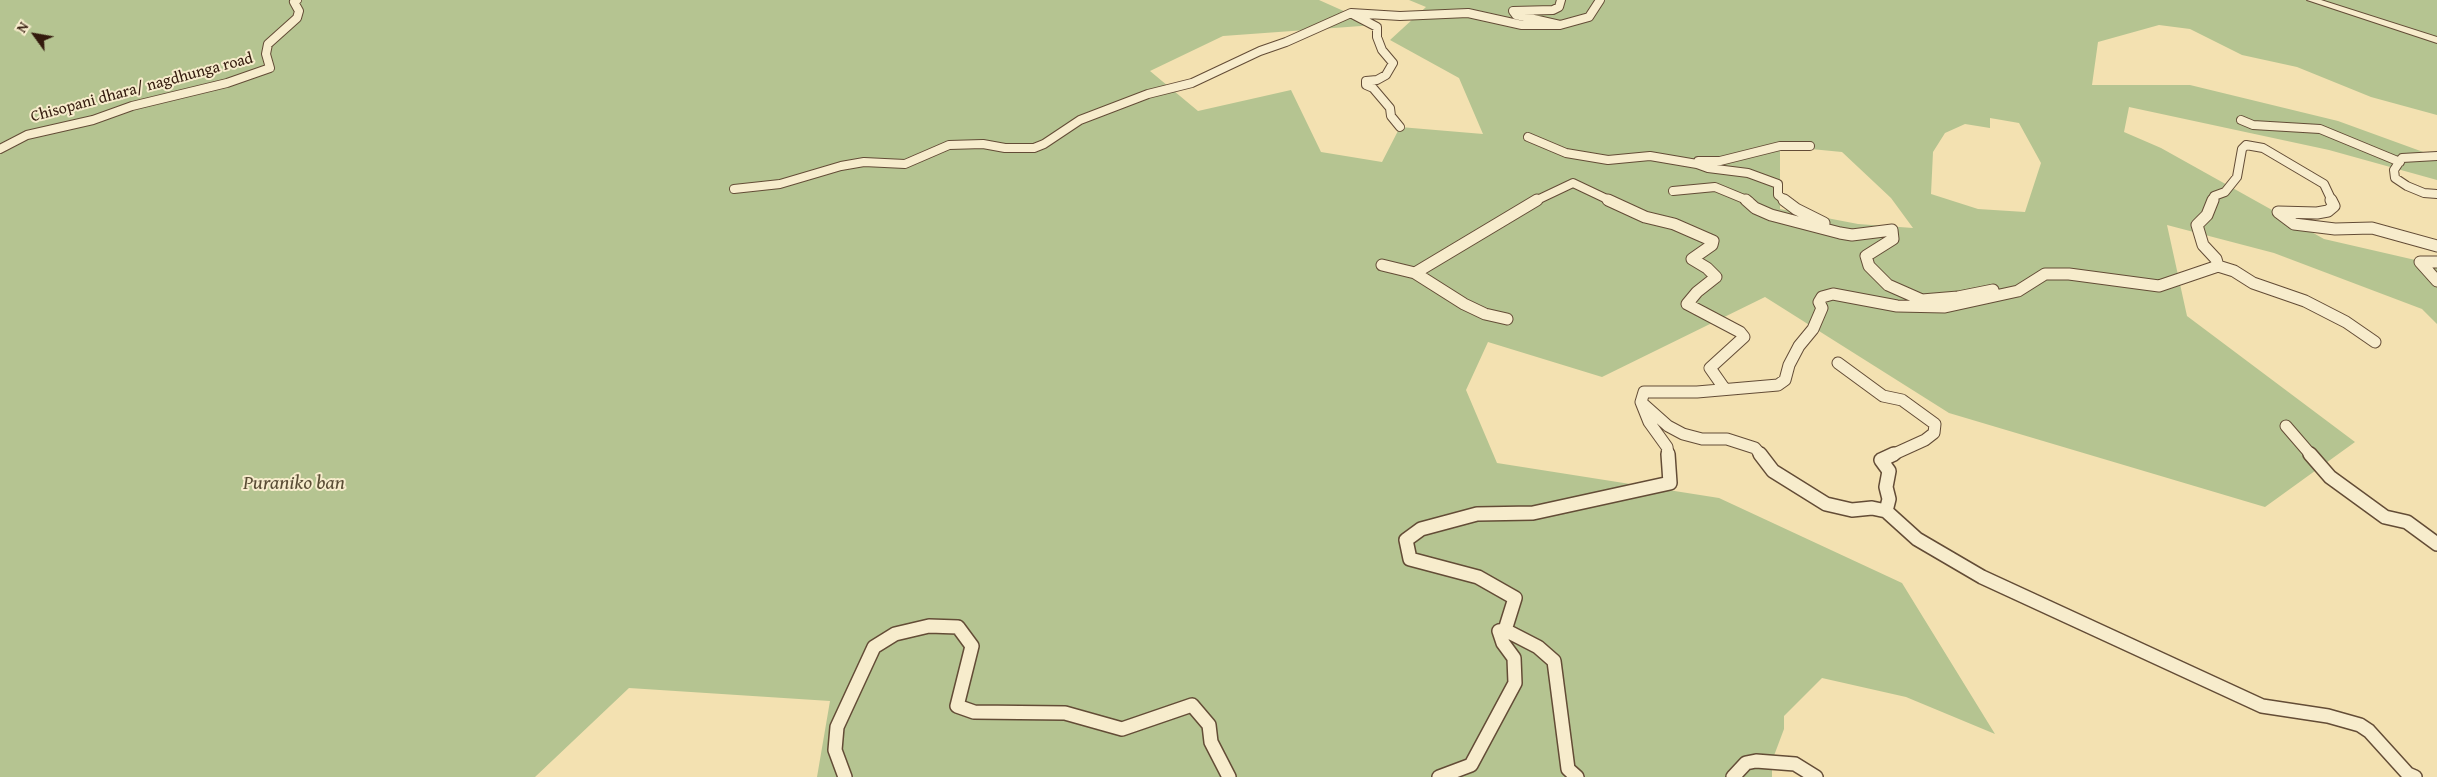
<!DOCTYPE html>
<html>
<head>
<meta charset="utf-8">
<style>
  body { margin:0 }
  #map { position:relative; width:2437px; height:777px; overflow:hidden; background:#f3e1b1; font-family:"Gentium Book Plus",serif }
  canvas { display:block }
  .north { position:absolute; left:10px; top:10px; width:50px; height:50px; -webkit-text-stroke:4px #f7eccc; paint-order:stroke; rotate:302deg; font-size:14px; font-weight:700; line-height:20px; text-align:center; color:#331a0d }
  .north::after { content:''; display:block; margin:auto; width:18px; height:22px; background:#331a0d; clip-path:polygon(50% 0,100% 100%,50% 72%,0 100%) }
</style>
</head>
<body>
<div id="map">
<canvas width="2437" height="777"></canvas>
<div class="north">N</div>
</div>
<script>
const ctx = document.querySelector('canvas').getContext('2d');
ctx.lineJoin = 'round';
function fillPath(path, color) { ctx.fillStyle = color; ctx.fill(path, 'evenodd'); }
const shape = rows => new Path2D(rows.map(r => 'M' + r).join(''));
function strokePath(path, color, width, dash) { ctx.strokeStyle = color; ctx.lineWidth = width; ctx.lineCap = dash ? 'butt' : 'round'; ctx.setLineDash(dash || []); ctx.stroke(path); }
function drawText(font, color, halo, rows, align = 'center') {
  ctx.font = font + ' "Gentium Book Plus",serif'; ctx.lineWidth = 4; ctx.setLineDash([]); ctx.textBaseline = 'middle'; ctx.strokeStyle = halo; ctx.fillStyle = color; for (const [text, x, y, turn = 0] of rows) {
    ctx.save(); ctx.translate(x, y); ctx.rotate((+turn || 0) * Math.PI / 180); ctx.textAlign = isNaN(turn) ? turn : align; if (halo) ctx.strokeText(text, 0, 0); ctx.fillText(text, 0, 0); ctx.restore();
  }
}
fillPath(shape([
  [0,0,1319,0,1375,25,1223,36,1150,71,1198,111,1291,90,1321,152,1382,162,1400,127,1483,134,1459,78,1390,40,1426,7,1409,0,2437,0,2437,115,2371,97,2297,67,2242,55,2190,29,2159,25,2098,42,2092,85,2190,85,2338,121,2437,157,2437,180,2329,150,2129,107,2124,132,2161,148,2324,239,2437,265,2437,324,2422,309,2274,253,2167,225,2187,316,2355,442,2265,507,1949,413,1765,297,1602,377,1488,342,1466,390,1497,463,1719,498,1902,583,1995,734,1906,697,1822,678,1784,716,1784,729,1772,761,1772,777,817,777,830,701,629,688,535,777,0,777],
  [1990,118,2019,123,2041,163,2025,212,1978,209,1931,194,1933,152,1945,133,1965,124,1990,128],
  [1780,146,1842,152,1891,198,1913,228,1858,224,1780,209]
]), '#b5c491');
const minorFar2 = shape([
  [1561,0,1559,7,1553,10,1513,11,1516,15,1560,25,1589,17,1600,0],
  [1354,15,1377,27,1377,37,1382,50,1393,63,1386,75,1377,80,1366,81,1366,85,1373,88,1390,108,1391,116,1400,127],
  [2241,120,2253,125,2320,129,2400,162],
  [1528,137,1566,153,1608,160,1650,156,1697,164],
  [0,149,27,135,93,120,132,106,227,83,270,68,266,54,268,44,297,18,299,11,294,2,297,0],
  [2437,156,2402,158,2394,170,2395,178,2407,186,2424,193,2437,194],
  [734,189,780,184,841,166,864,162,905,164,949,145,983,144,1005,148,1034,148,1044,144,1080,120,1148,94,1192,83,1260,51,1286,42,1351,13,1400,16,1468,13,1522,25,1560,25],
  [1673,191,1715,187,1749,201],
  [1535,201,1573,183,1611,201],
  [1786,201,1778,195,1778,184,1748,173,1708,168,1697,164,1698,161,1720,161,1780,146,1810,146],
  [2212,201,2214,196,2225,192,2237,177,2242,149,2246,145,2263,148,2324,184,2332,201]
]);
const minorFar1 = shape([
  [1608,200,1645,217,1674,224,1713,241,1712,245,1692,259,1707,268,1716,277,1697,292,1687,304,1740,332,1744,337,1710,368,1724,388],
  [1746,200,1755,208,1771,215,1840,233,1852,235,1892,230,1893,239,1866,256,1869,266,1888,285,1922,300,1958,297,1993,290],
  [1784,200,1796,209,1824,223],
  [2331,200,2334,206,2328,211,2317,213,2278,212,2294,224,2335,229,2372,228,2437,246],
  [2437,262,2420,262,2437,281],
  [1382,265,1415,273,1537,200],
  [2218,266,2234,271,2253,283,2305,301,2346,322,2375,342],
  [1415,273,1464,304,1485,314,1507,319],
  [1838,363,1883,396,1902,400,1935,424,1934,433,1925,440,1892,455],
  [1641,402,1668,426,1683,434,1702,439,1727,439,1755,448,1761,455],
  [2286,426,2311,455],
  [1668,455,1667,447,1649,422,1641,402,1644,392,1697,392,1778,385,1785,380,1789,365,1799,346,1813,329,1822,308,1819,302,1822,297,1833,294,1897,306,1945,307,2018,291,2045,274,2069,274,2159,286,2218,266,2216,259,2203,245,2197,225,2207,215,2213,200]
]);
const minor = shape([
  [1760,454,1773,471,1826,504,1852,510,1872,508,1886,511,1917,539,1982,577,2262,706,2328,716,2360,725,2369,731,2408,774,2415,777],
  [2310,454,2330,477,2385,517,2407,522,2437,544],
  [1886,511,1889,499,1886,487,1889,471,1881,460,1894,454],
  [845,777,835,750,837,727,874,647,895,634,929,626,958,627,972,646,957,706,974,712,1065,713,1122,729,1192,705,1209,725,1211,742,1229,777],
  [1439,777,1471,765,1515,683,1514,658,1503,643,1499,631,1505,630],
  [1577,777,1568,769,1554,661,1538,647,1505,630,1515,598,1478,577,1410,559,1406,540,1421,529,1477,514,1533,513,1670,483,1668,454],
  [1733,777,1746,763,1756,761,1795,764,1816,777]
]);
const tertiary = shape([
  [2307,0,2321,0,2437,37,2437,43,2307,0]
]);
strokePath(minorFar2, '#634c36', 10);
strokePath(minorFar1, '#634c36', 13);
strokePath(minor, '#634c36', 16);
strokePath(tertiary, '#634c36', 2);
strokePath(minorFar2, '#f7eccc', 8);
strokePath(minorFar1, '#f7eccc', 11);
strokePath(minor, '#f7eccc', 13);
fillPath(tertiary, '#f7eccc');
drawText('16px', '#331a0d', '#f7eccc', [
  ["Chisopani dhara/ nagdhunga road",142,88,-15]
]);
drawText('italic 20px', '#5a4d35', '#f7eccc', [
  ["Puraniko ban",294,484]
]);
</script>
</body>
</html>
